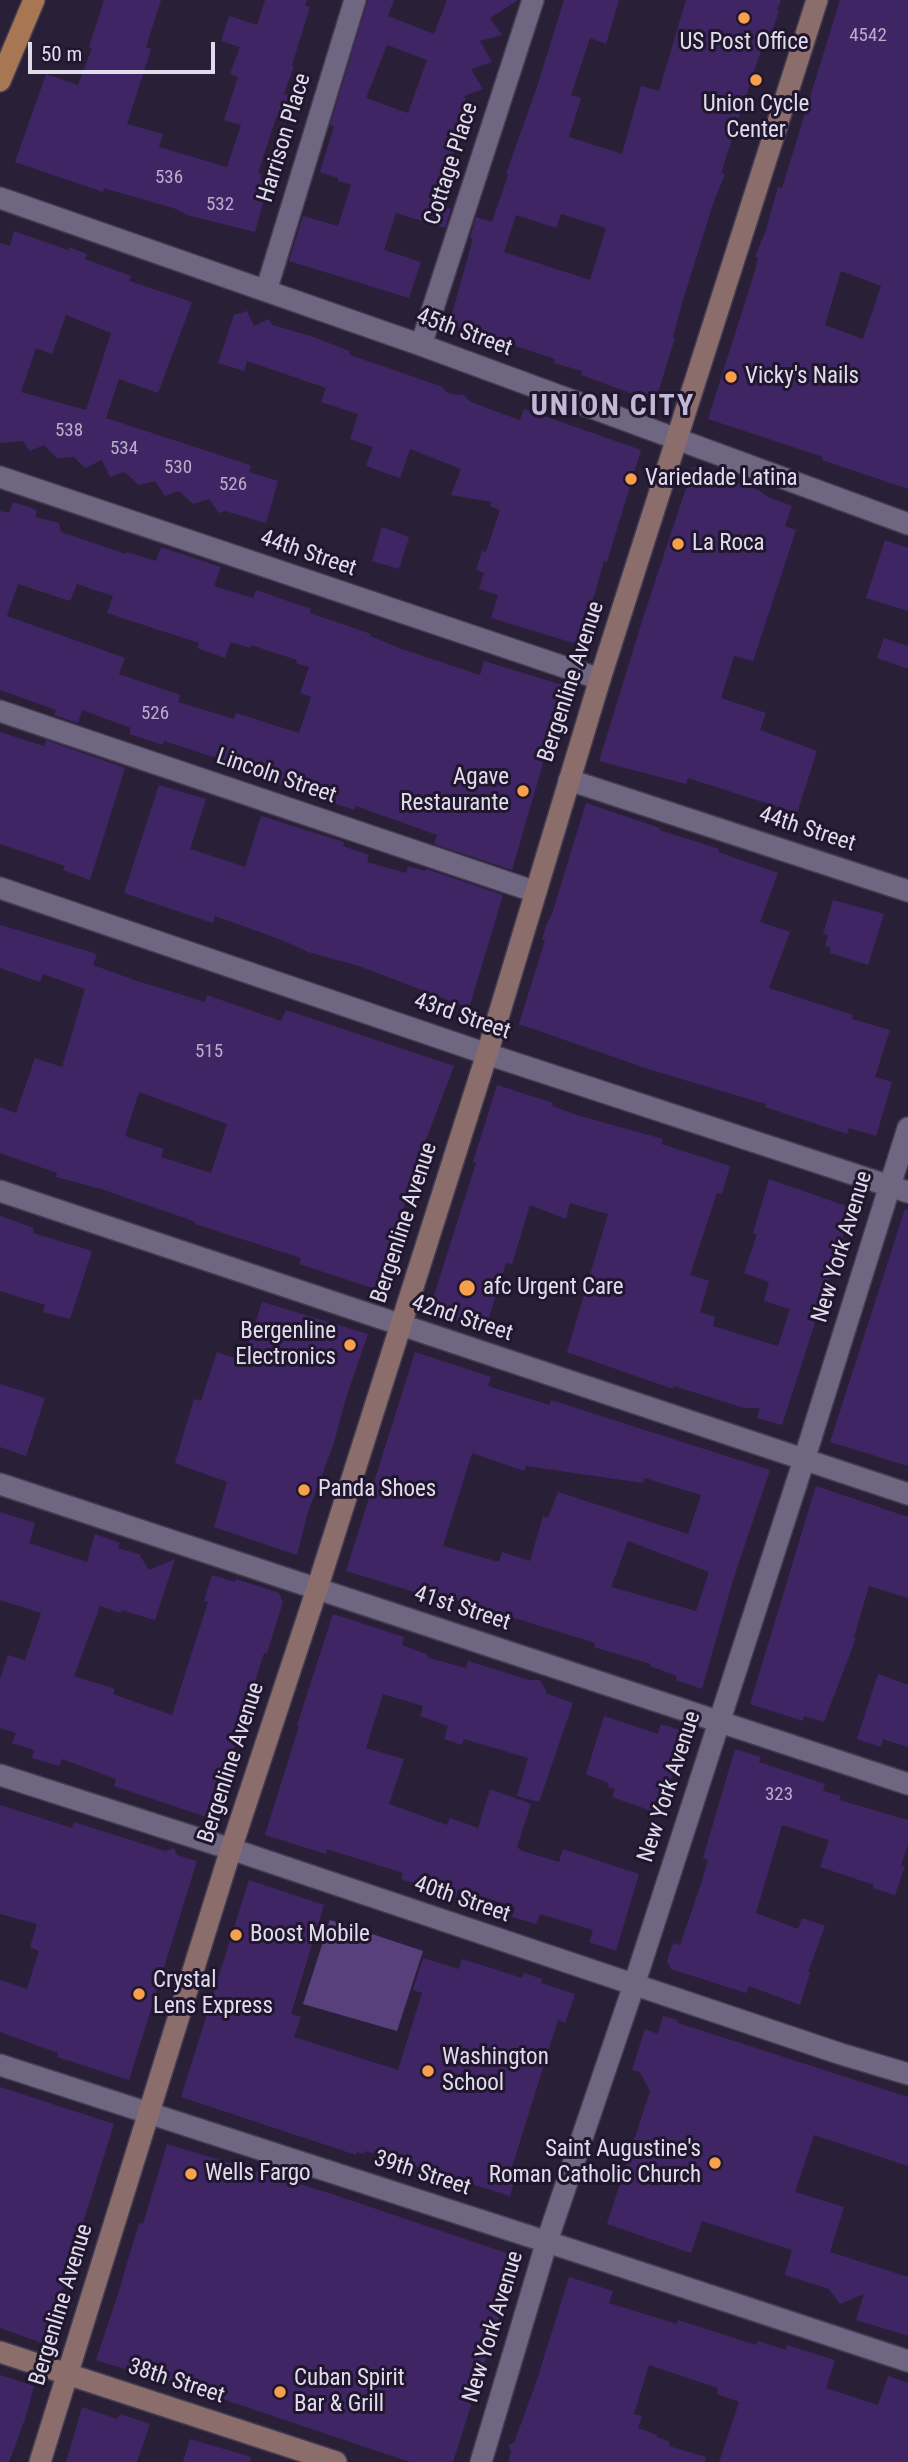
<!DOCTYPE html>
<html>
<head>
<meta charset="utf-8">
<style>
  body { margin:0 }
  #map { position:relative; width:908px; height:2462px; overflow:hidden; background:#292038; font-family:"Roboto Condensed",sans-serif }
  canvas { display:block }
  .scale { position:absolute; left:28px; top:42px; width:187px; height:32px; box-sizing:border-box; border:4px solid #e1dcec; border-top:0; padding-left:9px; font-size:21px; line-height:24px; white-space:nowrap; color:#e1dcec; -webkit-text-stroke:5px #20172e; paint-order:stroke }
</style>
</head>
<body>
<div id="map">
<canvas width="908" height="2462"></canvas>
<div class="scale">50 m</div>
</div>
<script>
const ctx = document.querySelector('canvas').getContext('2d');
ctx.lineJoin = 'round';
function fillPath(path, color) { ctx.fillStyle = color; ctx.fill(path, 'evenodd'); }
const shape = rows => new Path2D(rows.map(r => 'M' + r).join(''));
function strokePath(path, color, width, dash) { ctx.strokeStyle = color; ctx.lineWidth = width; ctx.lineCap = dash ? 'butt' : 'round'; ctx.setLineDash(dash || []); ctx.stroke(path); }
function drawText(font, color, halo, rows, align = 'center') {
  ctx.font = font + ' "Roboto Condensed",sans-serif'; ctx.lineWidth = 6; ctx.setLineDash([]); ctx.textBaseline = 'middle'; ctx.strokeStyle = halo; ctx.fillStyle = color; for (const [text, x, y, turn = 0] of rows) {
    ctx.save(); ctx.translate(x, y); ctx.rotate((+turn || 0) * Math.PI / 180); ctx.textAlign = isNaN(turn) ? turn : align; if (halo) ctx.strokeText(text, 0, 0); ctx.fillText(text, 0, 0); ctx.restore();
  }
}
fillPath(shape([
  [330,1920,423,1951,397,2031,303,2004]
]), '#58407d');
fillPath(shape([
  [104,0,161,0,146,47,151,49,127,124,163,134,159,147,227,167,241,125,224,120,238,77,230,74,240,47,221,41,229,16,257,25,265,0,307,0,305,5,310,7,292,65,294,66,284,94,290,96,281,120,276,118,258,173,261,174,260,179,269,181,255,232,187,215,176,209,104,188,103,192,15,162,46,74,78,85,92,48,89,47],
  [368,0,394,0,388,16,434,34,447,0,518,0,490,18,502,35,480,41,492,62,471,69,483,89,464,96,473,116,465,121,442,183,447,185,441,205,451,209,445,228,396,213,384,250,421,262,409,298,289,261,303,216,338,226,351,185,338,181,338,178,320,172,334,126,330,125],
  [387,45,427,60,408,113,366,98],
  [564,0,619,0,606,44,590,38,571,95,581,98,569,137,622,154,641,86,659,91,686,0,781,0,777,10,779,11,770,37,768,36,758,59,721,173,725,174,714,201,682,303,673,337,675,338,655,402,581,375,582,371,554,363,555,359,449,324,473,239,470,238,476,217,492,222,508,175,506,174,538,84],
  [561,214,606,228,590,280,504,252,516,215,556,228],
  [840,0,908,0,908,489,822,460,823,457,708,419,755,271,758,257,755,257,766,230,778,187,782,188],
  [841,271,881,286,863,339,825,325],
  [14,231,68,250,69,247,87,254,85,259,131,276,129,281,192,302,158,393,119,379,106,418,244,463,251,466,249,472,278,481,266,523,225,511,219,513,209,499,193,504,179,491,165,496,155,481,139,485,124,472,110,477,102,460,85,468,74,457,57,458,44,445,30,451,23,441,0,443,0,243,10,246],
  [66,315,111,333,86,410,21,392,36,348,52,354],
  [247,311,254,326,269,319,272,325,311,336,349,351,350,355,443,387,446,392,453,394,464,395,469,401,492,410,520,420,524,409,641,450,607,562,604,561,580,645,491,618,498,595,479,589,484,573,476,570,482,551,486,552,500,510,490,506,492,502,451,495,461,469,410,449,400,478,366,466,373,447,350,439,358,414,321,402,326,388,247,361,244,371,218,363,234,315],
  [693,467,758,490,768,497,792,506,785,526,796,530,753,661,734,656,721,698,766,713,760,730,817,751,797,813,688,778,686,784,599,761,644,615],
  [13,502,37,510,35,517,59,523,61,532,126,554,127,552,156,561,161,547,221,567,214,586,253,598,256,590,311,609,310,613,371,634,370,636,399,648,480,675,484,661,569,687,548,746,512,870,434,844,437,835,356,806,354,810,218,763,220,759,164,741,163,745,129,734,131,728,82,710,78,723,54,715,56,710,0,690,0,511,9,513],
  [18,584,70,601,77,584,113,596,107,613,199,643,197,648,225,658,231,642,250,648,251,645,297,660,296,663,309,667,300,693,311,697,299,733,236,713,234,719,178,702,180,695,119,674,125,658,7,616],
  [382,527,409,537,399,569,372,561],
  [885,540,908,548,908,611,866,598],
  [884,638,908,646,908,669,877,658],
  [0,732,44,746,46,740,125,768,90,880,63,870,65,866,0,844],
  [159,785,206,799,190,849,245,867,261,816,344,842,343,846,369,855,367,862,406,873,408,866,425,871,426,869,503,895,469,1008,359,966,308,952,282,940,215,916,213,923,124,893],
  [586,803,660,828,659,830,719,849,718,852,778,873,760,922,790,932,769,988,853,1015,852,1019,890,1030,875,1077,892,1082,876,1136,849,1128,847,1134,765,1107,766,1104,651,1070,519,1024,545,940,542,940,546,926,552,914],
  [833,900,884,914,868,965,830,953,831,948,825,946,828,935,823,934],
  [0,925,97,954,93,965,134,980,205,1002,207,995,281,1021,286,1010,454,1066,420,1155,378,1290,299,1264,301,1258,195,1224,196,1222,101,1189,56,1177,57,1173,0,1153,0,1107,16,1113,35,1058,62,1067,85,989,43,974,40,982,0,968],
  [139,1092,227,1124,211,1173,161,1157,164,1149,125,1136],
  [497,1085,553,1103,552,1106,580,1116,663,1139,661,1144,730,1166,722,1194,717,1193,690,1275,709,1281,700,1312,715,1317,713,1326,778,1346,790,1309,764,1301,769,1282,744,1273,757,1234,753,1233,769,1179,852,1208,782,1425,757,1418,760,1408,744,1408,674,1386,673,1389,567,1352,608,1214,570,1203,566,1219,530,1205,512,1264,506,1263,485,1330,429,1311,476,1163,473,1162],
  [905,1209,908,1210,908,1466,830,1442],
  [0,1216,34,1228,33,1233,92,1251,70,1319,43,1312,45,1305,0,1291],
  [262,1302,368,1334,345,1401,334,1443,308,1512,297,1555,214,1527,227,1482,175,1463,194,1399,201,1401,217,1352,243,1361],
  [415,1352,491,1377,488,1386,549,1405,551,1400,770,1470,733,1580,702,1689,676,1680,677,1676,650,1666,651,1664,594,1647,595,1643,505,1615,498,1618,496,1611,428,1593,427,1596,346,1571],
  [472,1453,524,1471,526,1466,643,1483,645,1478,701,1495,688,1534,558,1492,548,1518,543,1516,530,1561,502,1552,499,1562,443,1546],
  [628,1541,709,1572,696,1611,611,1587],
  [0,1384,45,1398,26,1456,0,1447],
  [816,1486,908,1517,908,1598,869,1586,854,1637,856,1638,824,1722,804,1716,803,1721,750,1704],
  [0,1512,35,1523,29,1543,87,1562,95,1534,120,1543,118,1548,139,1554,149,1570,175,1559,155,1620,122,1610,121,1613,100,1606,74,1676,115,1689,113,1694,172,1715,208,1602,204,1601,212,1575,235,1582,236,1579,279,1593,283,1602,267,1653,264,1653,212,1819,114,1786,116,1779,62,1759,59,1766,32,1758,34,1750,12,1743,16,1733,0,1728,0,1679,8,1655,25,1660,41,1613,0,1600],
  [333,1614,404,1637,402,1645,426,1654,429,1658,466,1668,468,1661,529,1680,540,1680,546,1690,546,1693,573,1703,539,1802,517,1796,528,1758,464,1739,462,1745,444,1739,448,1726,420,1716,423,1706,383,1694,366,1748,404,1759,389,1804,447,1825,450,1818,478,1828,490,1789,531,1804,517,1847,522,1851,559,1862,563,1849,639,1874,616,1951,589,1942,593,1930,540,1914,536,1924,512,1917,515,1907,458,1889,456,1897,401,1879,403,1873,327,1849,326,1854,265,1835,299,1726,297,1725],
  [878,1674,908,1685,908,1747,883,1739,881,1747,857,1739],
  [604,1716,658,1734,661,1724,686,1732,660,1814,612,1797,615,1789,608,1787,609,1783,586,1774],
  [735,1749,761,1757,759,1762,825,1784,823,1791,841,1796,839,1800,908,1820,908,1845,901,1865,905,1866,895,1895,873,1888,874,1885,820,1867,829,1840,782,1825,756,1913,798,1929,802,1918,825,1926,808,1972,810,1973,800,2005,749,1986,746,1993,671,1969,667,1961,673,1943,680,1945,702,1881,708,1860,703,1858],
  [0,1805,72,1828,74,1822,165,1851,174,1848,177,1855,197,1861,129,2080,57,2057,58,2053,0,2032,0,1980,27,1989,39,1951,30,1947,37,1924,0,1914],
  [249,1880,324,1905,291,2014,301,2017,294,2037,398,2070,422,1993,413,1990,423,1958,459,1969,462,1959,522,1978,524,1973,542,1979,541,1983,575,1994,565,2023,558,2020,512,2167,518,2169,510,2196,365,2151,364,2154,357,2152,356,2155,181,2097],
  [663,2016,677,2020,678,2023,908,2097,908,2166,814,2135,795,2192,844,2207,830,2252,908,2277,908,2336,856,2320,864,2294,840,2304,829,2289,785,2275,792,2250,702,2221,691,2253,607,2224,650,2091,640,2072,632,2070,645,2029,658,2034],
  [0,2087,114,2124,45,2344,0,2328],
  [167,2144,329,2193,518,2257,453,2462,410,2462,148,2374,147,2376,96,2360,118,2294,139,2223,143,2224],
  [569,2277,613,2291,609,2303,677,2324,678,2320,756,2345,758,2341,786,2350,787,2345,835,2360,826,2388,878,2405,888,2376,908,2383,908,2462,719,2462,739,2402,717,2394,718,2388,649,2365,634,2414,642,2416,638,2428,657,2435,657,2437,670,2442,669,2446,706,2457,705,2462,508,2462,511,2452,508,2445,514,2443,536,2383],
  [0,2375,34,2386,26,2416,9,2462,0,2462],
  [82,2407,117,2419,120,2414,150,2424,137,2462,66,2462],
  [190,2439,251,2457,250,2462,183,2462]
]), '#402564');
const street = shape([
  [0,198,421,345,908,524],
  [266,291,355,0],
  [421,345,533,0],
  [0,477,600,679],
  [0,711,536,892],
  [569,780,908,891],
  [0,888,487,1054,908,1192],
  [0,1191,908,1494],
  [0,1484,908,1784],
  [0,1775,231,1849,841,2054,908,2074],
  [0,2065,572,2250,908,2361],
  [481,2462,547,2241,634,1985,804,1460,908,1128]
]);
const secondary = shape([
  [0,2352,336,2462],
  [40,2462,231,1849,317,1589,487,1054,600,679,817,0]
]);
const primary = shape([
  [0,81,34,0]
]);
strokePath(street, '#443c50', 24);
strokePath(secondary, '#443c50', 24);
strokePath(primary, '#443c50', 24);
strokePath(street, '#6f6682', 21);
strokePath(secondary, '#8b6e6b', 21);
strokePath(primary, '#a77653', 21);
for (const [x, y, r, color] of [
  [744,18,7,"#f9a04c"],
  [756,80,7,"#f9a04c"],
  [731,377,7,"#f9a04c"],
  [631,479,7,"#f9a04c"],
  [678,544,7,"#f9a04c"],
  [523,791,7,"#f9a04c"],
  [467,1288,9,"#f9a04c"],
  [350,1345,7,"#f9a04c"],
  [304,1490,7,"#f9a04c"],
  [236,1935,7,"#f9a04c"],
  [139,1994,7,"#f9a04c"],
  [428,2071,7,"#f9a04c"],
  [715,2163,7,"#f9a04c"],
  [191,2174,7,"#f9a04c"],
  [280,2392,7,"#f9a04c"]
]) { const dot = new Path2D(); dot.arc(x, y, r, 0, 2 * Math.PI); ctx.fillStyle = color; ctx.fill(dot); strokePath(dot, '#20172e', 2.5); }
drawText('19px', '#b9aeca', null, [
  ["4542",868,36],
  ["536",169,178],
  ["532",220,205],
  ["538",69,431],
  ["534",124,449],
  ["530",178,468],
  ["526",233,485],
  ["526",155,714],
  ["515",209,1052],
  ["323",779,1795]
]);
drawText('23px', '#e1dcec', '#20172e', [
  ["US Post Office",744,43,"center"],
  ["Union Cycle",756,105,"center"],
  ["Center",756,131,"center"],
  ["Vicky's Nails",745,377],
  ["Variedade Latina",645,479],
  ["La Roca",692,544],
  ["Agave",509,778,"right"],
  ["Restaurante",509,804,"right"],
  ["afc Urgent Care",483,1288],
  ["Bergenline",336,1332,"right"],
  ["Electronics",336,1358,"right"],
  ["Panda Shoes",318,1490],
  ["Boost Mobile",250,1935],
  ["Crystal",153,1981],
  ["Lens Express",153,2007],
  ["Washington",442,2058],
  ["School",442,2084],
  ["Saint Augustine's",701,2150,"right"],
  ["Roman Catholic Church",701,2176,"right"],
  ["Wells Fargo",205,2174],
  ["Cuban Spirit",294,2379],
  ["Bar & Grill",294,2405]
], 'left');
drawText('23px', '#e1dcec', '#20172e', [
  ["Harrison Place",285,138,-73],
  ["Cottage Place",452,164,-72],
  ["45th Street",464,333,20],
  ["44th Street",308,554,19],
  ["Bergenline Avenue",572,682,-72],
  ["Lincoln Street",276,777,19],
  ["44th Street",807,830,18],
  ["43rd Street",462,1017,19],
  ["Bergenline Avenue",405,1223,-72],
  ["New York Avenue",843,1247,-73],
  ["42nd Street",462,1319,18],
  ["41st Street",462,1609,18],
  ["Bergenline Avenue",232,1763,-72],
  ["New York Avenue",670,1787,-72],
  ["40th Street",462,1900,19],
  ["39th Street",422,2174,18],
  ["Bergenline Avenue",62,2305,-73],
  ["New York Avenue",494,2327,-73],
  ["38th Street",176,2382,18]
]);
ctx.letterSpacing = '2px';
drawText('bold 30px', '#c2b8d7', '#20172e', [
  ["UNION CITY",613,407]
]);
ctx.letterSpacing = '0px';
</script>
</body>
</html>
